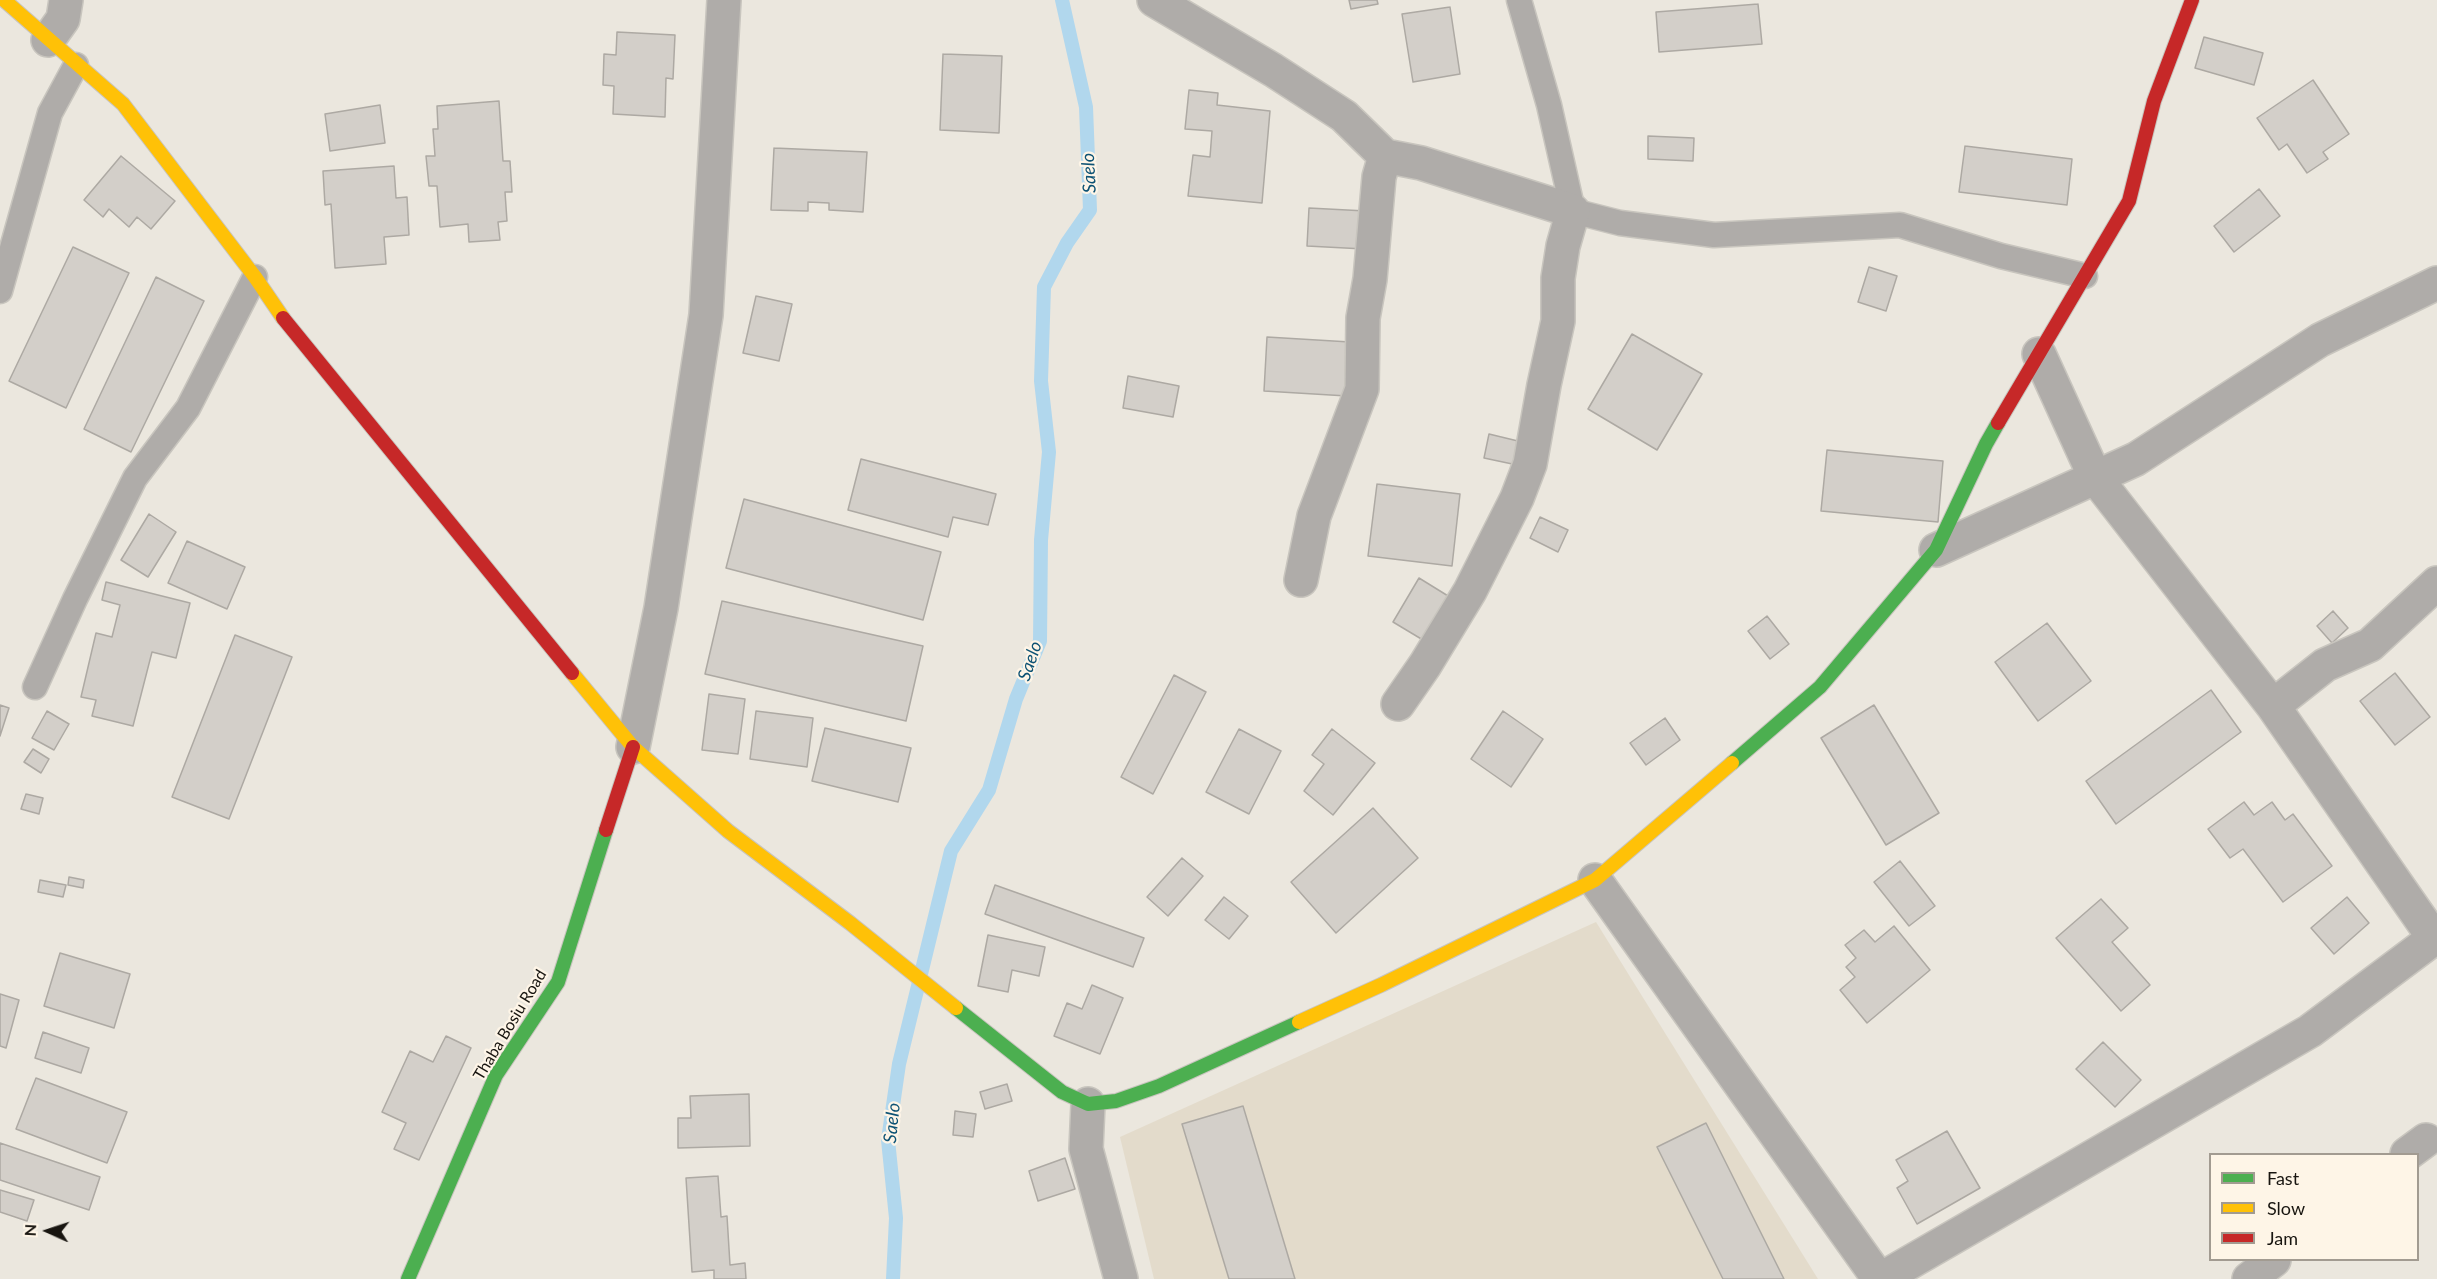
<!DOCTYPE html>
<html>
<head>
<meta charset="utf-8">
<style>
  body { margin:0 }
  #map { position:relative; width:2437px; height:1279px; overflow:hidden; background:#ebe7de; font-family:Lato,sans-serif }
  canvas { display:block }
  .legend { position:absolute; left:2209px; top:1153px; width:210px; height:108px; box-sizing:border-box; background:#fef5e7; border:2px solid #a29b91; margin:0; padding:8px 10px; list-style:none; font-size:18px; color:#181510 }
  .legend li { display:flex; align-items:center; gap:12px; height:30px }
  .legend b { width:30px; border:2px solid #a29b91 }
  .north { position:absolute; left:18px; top:1201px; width:60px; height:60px; -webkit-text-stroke:4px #fef5e7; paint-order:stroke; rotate:273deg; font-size:16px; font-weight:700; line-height:24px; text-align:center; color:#181510 }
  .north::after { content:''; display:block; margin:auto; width:21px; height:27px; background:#181510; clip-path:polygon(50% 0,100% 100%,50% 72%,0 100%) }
</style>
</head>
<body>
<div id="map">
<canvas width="2437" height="1279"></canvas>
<ul class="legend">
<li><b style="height:8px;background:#4caf50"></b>Fast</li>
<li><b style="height:8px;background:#ffc107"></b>Slow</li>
<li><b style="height:8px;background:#c62828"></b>Jam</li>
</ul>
<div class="north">N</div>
</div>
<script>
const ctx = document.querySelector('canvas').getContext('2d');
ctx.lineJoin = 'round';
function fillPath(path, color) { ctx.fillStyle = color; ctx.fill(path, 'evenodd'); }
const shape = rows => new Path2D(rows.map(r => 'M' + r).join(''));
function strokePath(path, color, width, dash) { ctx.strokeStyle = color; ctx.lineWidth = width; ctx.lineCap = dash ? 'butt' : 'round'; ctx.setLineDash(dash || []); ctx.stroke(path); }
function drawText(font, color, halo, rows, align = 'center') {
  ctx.font = font + ' Lato,sans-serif'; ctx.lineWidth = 4.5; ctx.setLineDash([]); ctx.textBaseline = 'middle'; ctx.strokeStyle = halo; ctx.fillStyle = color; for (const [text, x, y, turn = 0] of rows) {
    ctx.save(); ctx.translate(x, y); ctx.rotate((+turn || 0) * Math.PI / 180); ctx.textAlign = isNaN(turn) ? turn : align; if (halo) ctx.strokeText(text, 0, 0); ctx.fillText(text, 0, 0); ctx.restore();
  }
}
fillPath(shape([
  [1596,922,1818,1279,1154,1279,1120,1137]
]), '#e3dbcb');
strokePath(shape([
  [893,1279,896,1218,888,1140,899,1064,951,851,989,790,1016,699,1040,641,1041,540,1049,452,1041,381,1044,287,1067,243,1090,210,1086,107,1062,0]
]), '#b1d7ed', 14);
const building = shape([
  [1349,0,1377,0,1378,4,1351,9,1349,0],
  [1758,4,1762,44,1659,52,1656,12,1758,4],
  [1450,7,1460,74,1413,82,1402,14,1450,7],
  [617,32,675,35,673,79,666,78,665,117,613,114,614,86,603,85,604,54,616,55,617,32],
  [2204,37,2263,53,2254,85,2195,68,2204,37],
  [943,54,1002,56,999,133,940,130,943,54],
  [2313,80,2349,134,2323,152,2328,159,2307,173,2287,144,2279,150,2257,118,2313,80],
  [1189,90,1218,93,1217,105,1270,111,1262,203,1188,196,1193,155,1210,157,1212,131,1185,129,1189,90],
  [499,101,503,161,510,161,512,192,505,192,507,221,498,222,500,240,469,242,468,224,440,227,437,186,429,186,426,156,435,156,433,129,438,129,437,106,499,101],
  [380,105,385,143,330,151,325,114,380,105],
  [1648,136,1694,138,1693,161,1648,159,1648,136],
  [1965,146,2072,159,2067,205,1959,192,1965,146],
  [774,148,867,152,863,212,829,210,829,203,808,202,808,211,771,210,774,148],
  [121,156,175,201,151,229,137,217,129,227,109,209,103,217,84,200,121,156],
  [394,166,396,198,407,197,409,235,384,237,386,264,335,268,331,204,325,205,323,171,394,166],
  [2259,189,2280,216,2234,252,2214,226,2259,189],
  [1309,208,1366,211,1364,249,1307,246,1309,208],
  [73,247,129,273,66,408,9,381,73,247],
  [1869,267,1897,276,1886,311,1858,302,1869,267],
  [156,277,204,301,131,452,84,429,156,277],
  [756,296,792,304,779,361,743,353,756,296],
  [1632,334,1702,374,1657,450,1588,409,1632,334],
  [1267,337,1350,342,1347,396,1264,391,1267,337],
  [1128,376,1179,386,1173,417,1123,408,1128,376],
  [1489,434,1522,442,1517,465,1484,458,1489,434],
  [1827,450,1943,461,1938,522,1821,511,1827,450],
  [861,459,996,494,988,525,953,517,948,537,848,510,861,459],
  [1377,484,1460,494,1452,566,1368,556,1377,484],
  [744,499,941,552,923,620,726,568,744,499],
  [149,514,176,532,148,577,121,560,149,514],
  [1540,517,1568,530,1558,552,1530,538,1540,517],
  [187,541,245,567,227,609,168,583,187,541],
  [1419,578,1453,599,1428,643,1393,622,1419,578],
  [106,582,190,603,176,658,152,652,133,726,92,716,96,700,81,697,96,633,112,637,120,605,102,600,106,582],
  [722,601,923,646,906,721,705,674,722,601],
  [2333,611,2348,628,2332,643,2317,626,2333,611],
  [1767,616,1789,644,1770,659,1748,631,1767,616],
  [2047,623,2091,681,2038,721,1995,662,2047,623],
  [235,635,292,657,229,819,172,797,235,635],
  [2395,673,2430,717,2395,745,2360,701,2395,673],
  [1174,675,1206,692,1153,794,1121,777,1174,675],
  [2211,690,2241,732,2116,824,2086,781,2211,690],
  [709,694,745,699,738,754,702,750,709,694],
  [0,705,9,708,0,736,0,705],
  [1874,705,1939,813,1886,845,1821,738,1874,705],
  [47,711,69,724,54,750,32,738,47,711],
  [756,711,813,718,807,767,750,759,756,711],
  [1503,711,1543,739,1511,787,1471,759,1503,711],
  [1665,718,1680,740,1646,765,1630,743,1665,718],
  [825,728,911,748,898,802,812,781,825,728],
  [1239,729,1281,751,1249,814,1206,792,1239,729],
  [1332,729,1375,763,1333,815,1304,791,1324,764,1312,755,1332,729],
  [33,749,49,759,41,773,24,762,33,749],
  [26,794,43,798,39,814,21,809,26,794],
  [2244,802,2254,815,2272,802,2285,820,2293,814,2332,866,2283,902,2243,849,2230,858,2208,829,2244,802],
  [1373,808,1418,858,1336,933,1291,882,1373,808],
  [1182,858,1203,876,1168,916,1147,897,1182,858],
  [1900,861,1935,906,1909,926,1874,882,1900,861],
  [69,877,84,880,83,888,68,885,69,877],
  [40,880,66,885,63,897,38,892,40,880],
  [995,885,1144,938,1133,967,985,914,995,885],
  [1224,897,1248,916,1229,939,1205,920,1224,897],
  [2347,897,2369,923,2334,954,2311,928,2347,897],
  [2101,899,2128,928,2112,942,2150,985,2121,1011,2056,938,2101,899],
  [1894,926,1930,970,1867,1023,1840,990,1855,977,1846,967,1856,958,1845,945,1864,930,1875,942,1894,926],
  [988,935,1045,947,1039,976,1012,970,1008,992,978,986,988,935],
  [60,953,130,974,114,1028,44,1006,60,953],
  [1092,985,1123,998,1100,1054,1054,1036,1067,1003,1082,1009,1092,985],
  [0,994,19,1000,6,1048,0,1046,0,994],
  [43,1032,89,1048,81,1073,35,1058,43,1032],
  [446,1036,471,1048,419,1160,394,1149,406,1123,382,1112,410,1051,433,1062,446,1036],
  [2103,1042,2141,1080,2115,1107,2076,1069,2103,1042],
  [36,1078,127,1112,107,1163,16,1129,36,1078],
  [1007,1084,1012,1101,985,1109,980,1092,1007,1084],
  [749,1094,750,1146,678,1148,678,1118,691,1118,690,1096,749,1094],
  [1243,1106,1295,1279,1229,1279,1182,1124,1243,1106],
  [955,1111,976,1114,973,1137,953,1135,955,1111],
  [1706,1123,1784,1279,1723,1279,1657,1147,1706,1123],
  [1947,1131,1980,1188,1917,1224,1897,1188,1908,1181,1896,1160,1947,1131],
  [0,1143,100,1177,89,1210,0,1180,0,1143],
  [1065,1158,1075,1189,1038,1201,1029,1171,1065,1158],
  [718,1176,721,1217,727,1216,730,1265,745,1263,746,1279,714,1279,714,1270,692,1272,686,1178,718,1176],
  [0,1190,34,1200,27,1221,0,1212,0,1190]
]);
fillPath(building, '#d3cfc9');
strokePath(building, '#ada9a3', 1.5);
const lane = shape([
  [1519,0,1549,105,1573,211,1620,223,1714,235,1900,225,2001,256,2085,276],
  [0,291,50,113,76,65],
  [35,687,75,599,135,478,188,408,255,277]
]);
const street = shape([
  [1154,0,1273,70,1344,116,1385,156,1421,163,1573,211,1563,246,1558,278,1558,321,1544,385,1530,464,1517,498,1470,591,1425,665,1398,704],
  [48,40,63,19,66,0],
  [2039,354,2095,477,2273,706,2434,938],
  [1936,550,2136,459,2320,340,2437,283],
  [1301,580,1314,516,1362,389,1363,318,1370,279,1379,177,1385,156],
  [2273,706,2325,665,2370,645,2437,583],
  [633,747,661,608,706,315,724,0],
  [1595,880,1879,1279],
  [1088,1104,1086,1149,1121,1279],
  [2407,1154,2426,1140],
  [1881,1279,2310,1031,2437,936],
  [2249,1279,2274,1260]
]);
const fast = shape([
  [1732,763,1820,687,1936,550,1986,444,1998,423],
  [956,1008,1062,1092,1088,1104,1116,1101,1159,1086,1299,1022],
  [408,1279,496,1075,558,982,606,830]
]);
const slow = shape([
  [4,0,123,104,255,277,283,318],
  [572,673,633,747,728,831,850,923,956,1008],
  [1299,1022,1381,985,1595,880,1732,763]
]);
const jam = shape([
  [283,318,572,673],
  [1998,423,2129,201,2154,101,2192,0],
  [606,830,633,747]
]);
strokePath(lane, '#c8c5be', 27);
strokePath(street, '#c8c5be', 36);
strokePath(fast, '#c8c5be', 16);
strokePath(slow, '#c8c5be', 16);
strokePath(jam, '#c8c5be', 16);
strokePath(lane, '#afaca9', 24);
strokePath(street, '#afaca9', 33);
strokePath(fast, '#4caf50', 14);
strokePath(slow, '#ffc107', 14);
strokePath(jam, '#c62828', 14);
drawText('16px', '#181510', '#fef5e7', [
  ["Thaba Bosiu Road",510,1025,-59]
]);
drawText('italic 18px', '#0d5274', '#fef5e7', [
  ["Saelo",1089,173,-93],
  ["Saelo",1030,661,-71],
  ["Saelo",892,1123,-84]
]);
</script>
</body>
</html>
